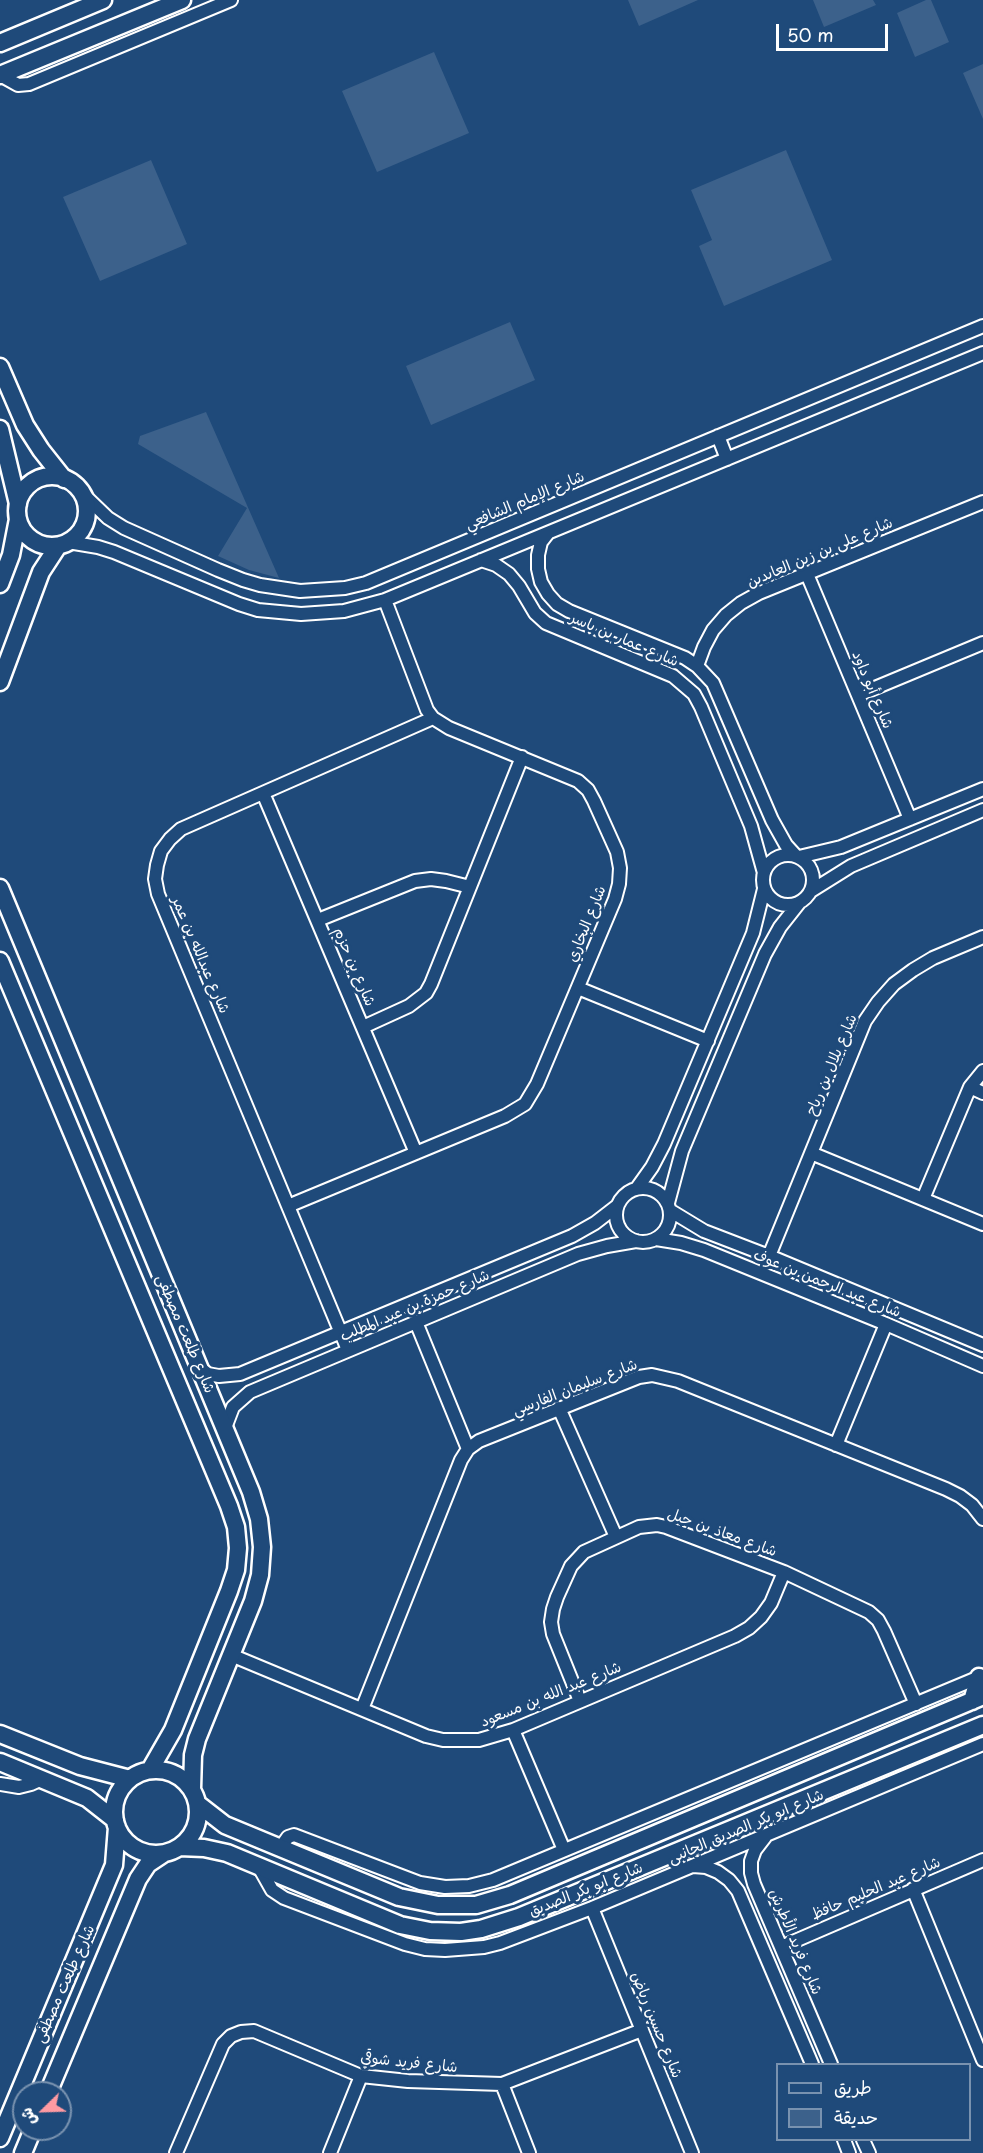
<!DOCTYPE html>
<html>
<head>
<meta charset="utf-8">
<style>
  body { margin:0 }
  #map { position:relative; width:983px; height:2153px; overflow:hidden; background:#1f4a7a; font-family:"Playpen Sans","Playpen Sans Arabic",sans-serif }
  canvas { display:block }
  .legend { position:absolute; left:776px; top:2063px; width:195px; height:78px; box-sizing:border-box; background:#1f4a7a; border:2px solid #7992af; margin:0; padding:8px 10px; list-style:none; font-size:18px; color:#fff }
  .legend li { display:flex; align-items:center; gap:12px; height:30px }
  .legend b { width:30px; border:2px solid #7992af }
  .north { position:absolute; left:12px; top:2081px; width:60px; height:60px; box-sizing:border-box; background:#1f4a7a; border:2px solid #7992af; border-radius:50%; rotate:247deg; font-size:16px; font-weight:700; line-height:24px; text-align:center; color:#fff }
  .north::after { content:''; display:block; margin:auto; width:21px; height:27px; background:#ff9aa2; clip-path:polygon(50% 0,100% 100%,50% 72%,0 100%) }
  .scale { position:absolute; left:776px; top:24px; width:112px; height:27px; box-sizing:border-box; border:3px solid #fff; border-top:0; padding-left:8px; font-size:18px; line-height:21px; white-space:nowrap; color:#fff; -webkit-text-stroke:4px #1f4a7a; paint-order:stroke }
</style>
</head>
<body>
<div id="map">
<canvas width="983" height="2153"></canvas>
<ul class="legend">
<li><b style="height:8px;background:#1f4a7a"></b>طريق</li>
<li><b style="height:16px;background:#3c618b"></b>حديقة</li>
</ul>
<div class="north">ش</div>
<div class="scale">50 m</div>
</div>
<script>
const ctx = document.querySelector('canvas').getContext('2d');
ctx.lineJoin = 'round';
function fillPath(path, color) { ctx.fillStyle = color; ctx.fill(path, 'evenodd'); }
const shape = rows => new Path2D(rows.map(r => 'M' + r).join(''));
function strokePath(path, color, width, dash) { ctx.strokeStyle = color; ctx.lineWidth = width; ctx.lineCap = dash ? 'butt' : 'round'; ctx.setLineDash(dash || []); ctx.stroke(path); }
function drawText(font, color, halo, rows, align = 'center') {
  ctx.font = font + ' "Playpen Sans","Playpen Sans Arabic",sans-serif'; ctx.lineWidth = 6; ctx.setLineDash([]); ctx.textBaseline = 'middle'; ctx.strokeStyle = halo; ctx.fillStyle = color; for (const [text, x, y, turn = 0] of rows) {
    ctx.save(); ctx.translate(x, y); ctx.rotate((+turn || 0) * Math.PI / 180); ctx.textAlign = isNaN(turn) ? turn : align; if (halo) ctx.strokeText(text, 0, 0); ctx.fillText(text, 0, 0); ctx.restore();
  }
}
fillPath(shape([
  [628,0,698,0,639,26],
  [813,0,873,0,876,5,824,27],
  [926,0,931,0,949,42,915,57,897,13],
  [434,52,469,133,377,172,342,91],
  [983,64,983,119,963,73],
  [786,150,832,260,724,306,699,246,712,240,691,190],
  [151,160,187,244,100,281,63,197],
  [510,322,535,380,431,425,406,366],
  [206,412,279,578,249,570,218,556,247,508,138,444,140,436]
]), '#3c618b');
const street = shape([
  [0,75,18,85,29,84,231,0],
  [718,436,727,459],
  [81,492,108,518,124,528,218,570,243,580,260,585,300,591,345,588,366,583,983,326],
  [548,533,541,542,538,555,538,569,541,582,548,594,557,604,569,611,685,658,697,666,713,683,772,820,786,845,796,856],
  [68,542,98,547,114,552,239,604,258,610,301,614,344,611,385,600,983,353],
  [481,560,496,565,509,574,519,586,535,613,546,623,673,676,694,694,701,707,751,826,764,873],
  [807,574,910,819],
  [697,666,704,647,713,630,726,615,741,603,759,593,983,502],
  [858,695,983,643],
  [263,793,416,1153],
  '763 880a25 25 0 1 1 50 0a25 25 0 1 1-50 0Z',
  [799,857,841,847,983,789],
  [811,891,851,866,983,810],
  [318,920,415,881,431,879,446,881,470,887],
  [578,988,708,1041],
  [363,1027,409,1006,426,993,431,984,522,757],
  [970,1087,983,1093],
  [811,1153,983,1224],
  '616 1215a27 27 0 1 1 54 0a27 27 0 1 1-54 0Z',
  [637,1188,652,1167,664,1144,753,933,764,889],
  [923,1199,970,1087,983,1071],
  [668,1203,682,1151,765,954,780,927,799,903],
  [288,1206,505,1116,525,1104,537,1084,615,899,619,884,620,868,617,852,594,801,588,790,578,781,449,728,433,718,427,710,385,600],
  [671,1211,704,1231,769,1256,983,1345],
  [656,1239,681,1243,704,1250,886,1324,983,1366],
  [769,1256,865,1021,878,1002,894,984,913,970,933,958,983,937],
  [416,1322,468,1449],
  [348,1350,158,894,155,879,157,865,161,851,170,839,181,829,433,718],
  [200,1368,208,1374,219,1376,240,1374,572,1236,595,1223,617,1206],
  [559,1408,616,1537],
  [225,1428,233,1407,250,1392,578,1254,607,1246,636,1241],
  [836,1445,886,1324],
  [231,1655,426,1736,443,1740,479,1740,513,1730,735,1636,749,1628,761,1617,771,1603,784,1572],
  [580,1701,553,1634,551,1622,553,1609,557,1597,571,1566,584,1552,639,1527,657,1525,666,1527,784,1572,869,1612,878,1620,884,1631,916,1704],
  [362,1709,461,1460,468,1449,479,1441,639,1377,652,1375,678,1381,946,1489,960,1496,972,1505,983,1519],
  [513,1730,564,1850],
  [0,1784,19,1787,31,1784,42,1779],
  [765,1837,755,1850,751,1861,751,1873,754,1884,831,2064],
  [281,1847,288,1837,294,1835,420,1883,445,1887,469,1886,493,1880,982,1676],
  [693,1866,706,1867,718,1872,729,1880,738,1891,812,2064],
  [259,1867,272,1890,284,1898,405,1944,425,1949,445,1950,484,1947,500,1943,592,1908,983,1744],
  [913,1889,983,2060],
  [592,1908,692,2153],
  [781,1947,983,1860],
  [502,2084,529,2153],
  [844,2140,849,2153],
  [863,2140,869,2153],
  [176,2153,223,2044,231,2036,241,2032,254,2031,361,2076,408,2081,502,2084,642,2030],
  [330,2153,361,2076]
]);
const secondary = shape([
  [0,43,103,0],
  [0,75,182,0],
  [0,367,25,425,41,450,64,479],
  [0,429,18,504],
  '17 511a35 35 0 1 1 70 0a35 35 0 1 1-70 0Z',
  [0,584,11,555,18,519],
  [0,682,41,572,58,546],
  [0,888,251,1492,259,1519,262,1547,260,1575,253,1601,197,1739,193,1755,192,1789],
  [0,961,229,1506,236,1527,238,1548,236,1570,229,1591,173,1730,150,1770],
  [972,1701,979,1677],
  [0,1734,80,1766,130,1779],
  [0,1762,87,1798,115,1820],
  '114 1812a42 42 0 1 1 84 0a42 42 0 1 1-84 0Z',
  [198,1804,225,1825,399,1897,438,1905,476,1905,510,1895,983,1696],
  [179,1847,204,1848,227,1853,400,1925,430,1931,461,1932,481,1929,519,1917,983,1725],
  [48,2093,138,1879,148,1864,163,1854],
  [0,2138,114,1865,117,1827],
  [23,2153,33,2129]
]);
strokePath(street, '#fff', 16);
strokePath(secondary, '#fff', 21);
strokePath(street, '#1f4a7a', 12);
strokePath(secondary, '#1f4a7a', 16);
drawText('15px', '#fff', '#1f4a7a', [
  ["شارع الإمام الشافعي",525,501,-23],
  ["شارع على بن زين العابدين",820,553,-23],
  ["شارع عمار بن ياسر",624,640,23],
  ["شارع أبو داود",872,690,67],
  ["شارع البخاري",587,924,-68],
  ["شارع عبدالله بن عمر",200,955,67],
  ["شارع بن حزم",354,967,67],
  ["شارع بلال بن رباح",832,1065,-67],
  ["شارع عبد الرحمن بن عوف",827,1284,22],
  ["شارع حمزة بن عبد المطلب",415,1306,-23],
  ["شارع طلعت مصطفى",185,1334,67],
  ["شارع سليمان الفارسي",575,1388,-21],
  ["شارع معاذ بن جبل",722,1533,20],
  ["شارع عبد الله بن مسعود",551,1695,-22],
  ["شارع ابو بكر الصديق الجانبى",746,1827,-23],
  ["شارع عبد الحليم حافظ",876,1889,-23],
  ["شارع ابو بكر الصديق",586,1890,-22],
  ["شارع فريد الأطرش",795,1942,67],
  ["شارع طلعت مصطفى",65,1984,-66],
  ["شارع حسين رياض",656,2025,68],
  ["شارع فريد شوقي",409,2063,6]
]);
</script>
</body>
</html>
